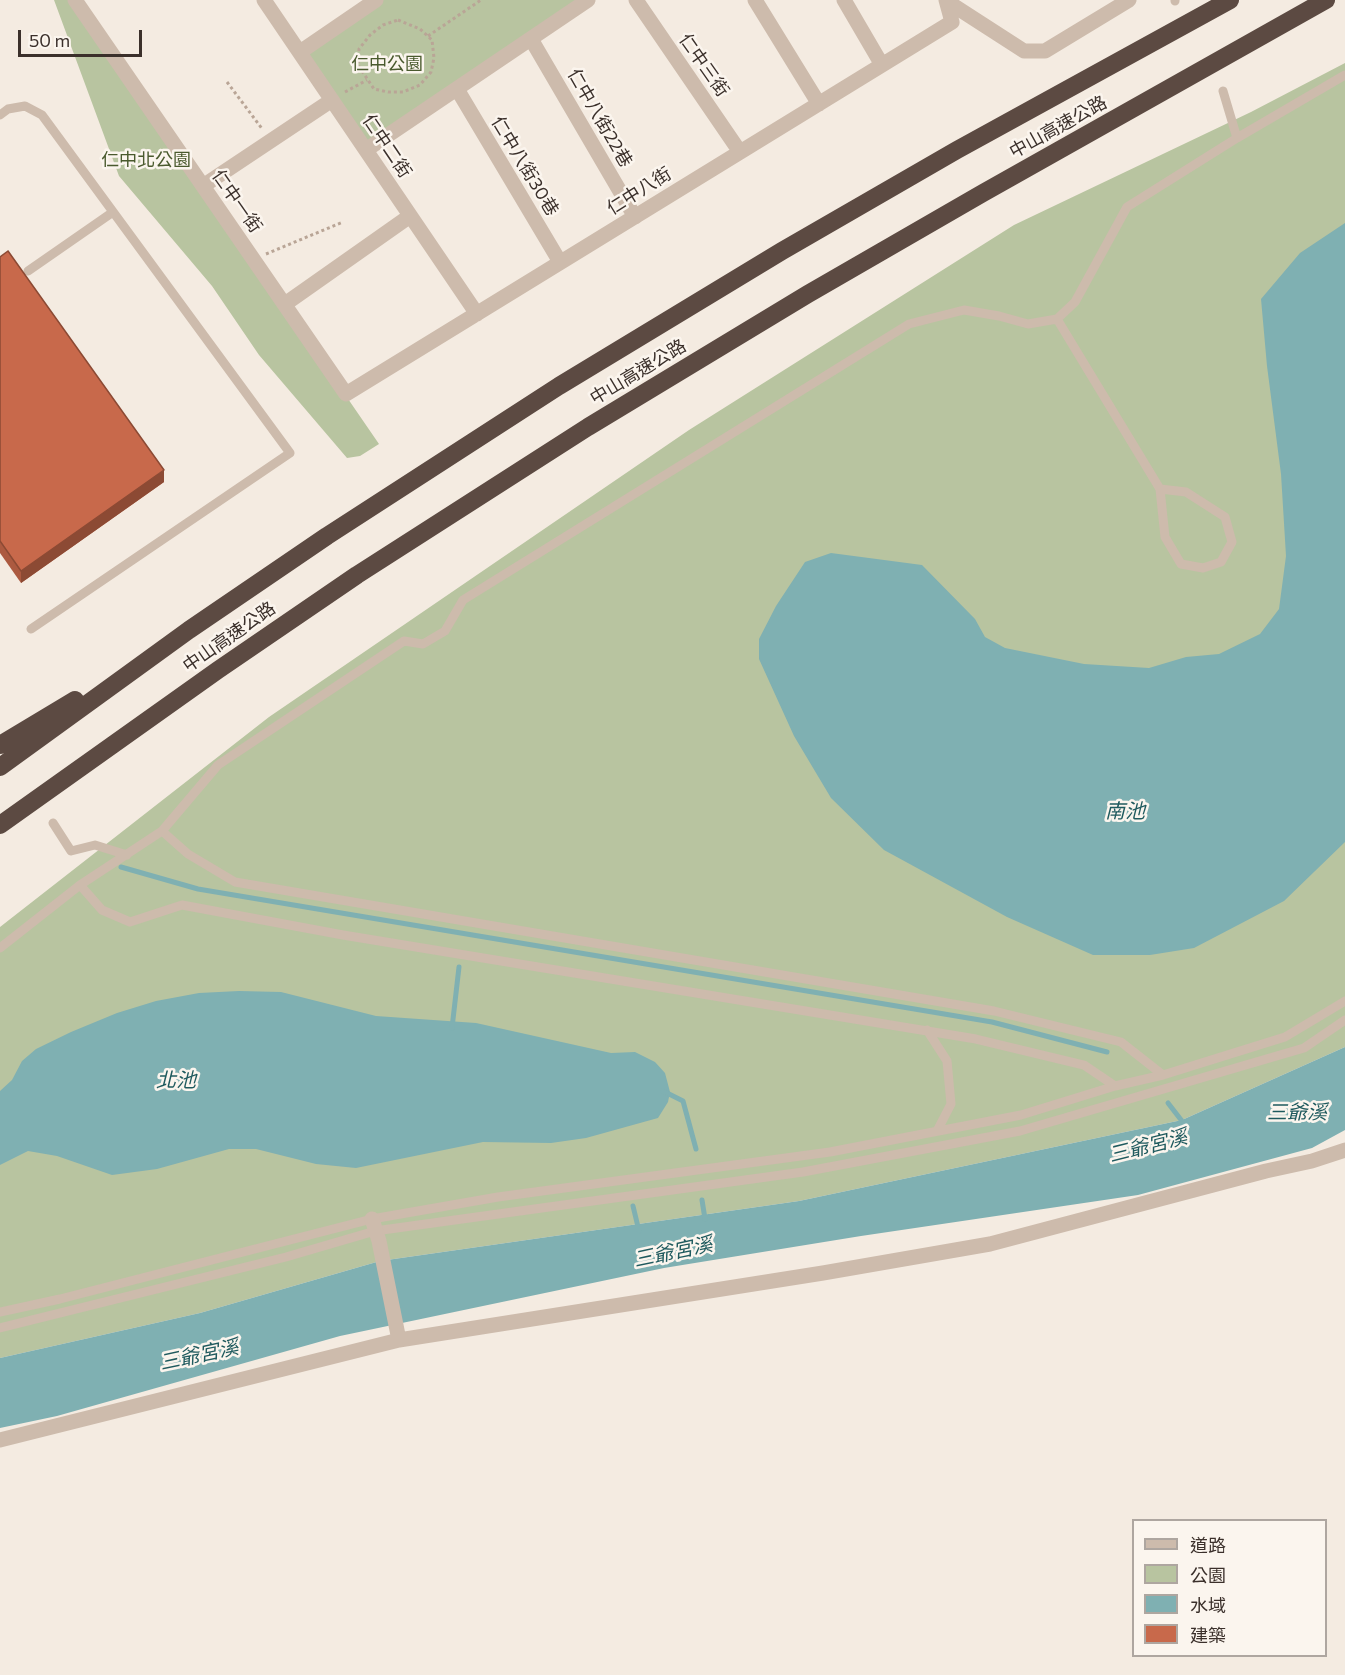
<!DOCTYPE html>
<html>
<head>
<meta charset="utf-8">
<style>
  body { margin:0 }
  #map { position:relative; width:1345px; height:1675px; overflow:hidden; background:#f4ebe1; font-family:Commissioner,"Noto Sans TC",sans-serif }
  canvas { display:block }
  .legend { position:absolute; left:1132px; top:1519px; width:195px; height:138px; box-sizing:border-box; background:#fbf5ee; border:2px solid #aea6a0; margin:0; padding:8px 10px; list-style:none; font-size:18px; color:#3b302b }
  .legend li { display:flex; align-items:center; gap:12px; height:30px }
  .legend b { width:30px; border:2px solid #aea6a0 }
  .scale { position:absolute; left:18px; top:30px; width:124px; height:27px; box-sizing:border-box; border:3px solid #3b302b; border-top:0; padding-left:8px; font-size:18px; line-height:21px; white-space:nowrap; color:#3b302b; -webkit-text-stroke:4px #fbf5ee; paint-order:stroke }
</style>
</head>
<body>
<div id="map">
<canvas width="1345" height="1675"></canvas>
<ul class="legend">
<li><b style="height:8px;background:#cdbbac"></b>道路</li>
<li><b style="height:16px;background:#b8c4a0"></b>公園</li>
<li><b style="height:16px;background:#7fb0b2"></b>水域</li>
<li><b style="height:16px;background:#c8694b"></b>建築</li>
</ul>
<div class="scale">50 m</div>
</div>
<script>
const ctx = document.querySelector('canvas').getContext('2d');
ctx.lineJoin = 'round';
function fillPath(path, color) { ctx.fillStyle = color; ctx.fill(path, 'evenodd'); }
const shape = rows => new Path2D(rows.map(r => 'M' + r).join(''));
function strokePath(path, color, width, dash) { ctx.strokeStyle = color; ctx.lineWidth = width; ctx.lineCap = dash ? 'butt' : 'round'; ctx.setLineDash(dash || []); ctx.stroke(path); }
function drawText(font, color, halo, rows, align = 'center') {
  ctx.font = font + ' Commissioner,"Noto Sans TC",sans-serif'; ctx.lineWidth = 5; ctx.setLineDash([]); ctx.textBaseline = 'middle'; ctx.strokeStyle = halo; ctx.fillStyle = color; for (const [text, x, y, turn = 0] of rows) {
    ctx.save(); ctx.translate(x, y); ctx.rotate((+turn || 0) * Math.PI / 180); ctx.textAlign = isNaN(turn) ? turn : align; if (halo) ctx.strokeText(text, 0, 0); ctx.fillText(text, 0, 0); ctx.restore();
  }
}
fillPath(shape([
  [54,0,74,0,379,444,360,456,347,458,259,355,212,286,119,176],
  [376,0,588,0,366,150,300,52],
  [1345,63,1345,1047,1182,1120,799,1201,380,1261,200,1313,0,1358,0,927,269,717,689,430,1014,225,1251,112]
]), '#b8c4a0');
fillPath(shape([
  [1345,223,1345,842,1284,901,1194,948,1150,955,1093,955,1007,917,884,850,831,798,794,736,759,659,759,639,776,606,805,562,831,553,922,565,975,619,985,637,1005,648,1084,664,1149,668,1186,657,1219,654,1260,634,1279,609,1286,556,1281,474,1267,366,1261,299,1300,253],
  [239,991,281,992,376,1016,476,1023,611,1053,635,1052,655,1062,665,1073,670,1092,668,1102,658,1118,586,1138,551,1143,483,1142,356,1168,316,1164,256,1149,229,1149,157,1169,112,1175,57,1156,28,1151,0,1165,0,1091,12,1080,22,1061,36,1049,71,1032,117,1013,156,1001,199,993],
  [1345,1047,1345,1130,1312,1148,1138,1195,861,1236,664,1268,340,1336,57,1416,0,1428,0,1358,200,1313,380,1261,799,1201,1182,1120]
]), '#7fb0b2');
strokePath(shape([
  [121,867,198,889,992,1022,1107,1052],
  [452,1028,459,967],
  [663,1091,683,1101,696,1149],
  [1168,1103,1185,1125],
  [702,1200,705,1219],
  [633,1206,639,1231]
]), '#7fb0b2', 5);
strokePath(shape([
  [398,20,420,29,432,40,434,58,431,72,420,85,403,92,388,92,374,89,358,65,359,49,370,35,383,25,398,20],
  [428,36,481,0],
  [227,82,263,130],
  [345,92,367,80],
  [266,254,343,222]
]), '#b9a596', 3, [3, 3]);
strokePath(shape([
  [1175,0,1175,1],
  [1223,91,1237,138],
  [0,115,8,109,25,106,42,115,290,453,31,629],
  [28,271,113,212],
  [1057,319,1160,489,1165,537,1181,564,1203,568,1221,562,1232,542,1225,517,1186,492,1160,489],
  [53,823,71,851,95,845,127,855],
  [162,831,188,854,235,882,994,1011,1121,1042,1163,1075],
  [80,885,102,910,130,922,182,905,343,935,976,1039,1084,1065,1115,1086,1163,1075,1285,1037,1345,1001],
  [0,948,80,885,162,831,218,765,404,641,423,644,445,631,463,600,909,324,964,310,999,316,1028,324,1057,319,1075,302,1127,207,1237,138,1345,75],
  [927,1030,947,1061,951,1104,937,1131],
  [0,1312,60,1299,372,1219,498,1197,830,1152,1021,1115,1115,1086],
  [0,1328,286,1257,375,1231,803,1172,1020,1131,1304,1048,1345,1020]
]), '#cdbbac', 9);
strokePath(shape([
  [75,0,346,394,952,22,946,0],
  [264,0,477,314],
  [636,0,740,152],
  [755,0,819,104],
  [844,0,882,65],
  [948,2,1024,51,1045,51,1129,0],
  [531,39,635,217],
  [300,52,376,0],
  [457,89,560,262],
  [366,150,588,0],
  [203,186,332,100],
  [285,304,410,216],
  [372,1219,379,1241,399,1340],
  [0,1440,399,1340,823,1273,990,1244,1266,1171,1312,1161,1345,1150]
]), '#cdbbac', 15);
strokePath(shape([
  [0,745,75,700],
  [0,767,189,630,327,536,559,386,782,251,957,150,1230,0],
  [0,825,218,670,357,575,588,427,808,294,983,193,1326,0]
]), '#5c4a42', 18);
fillPath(shape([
  [0,257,164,482,21,583,0,553]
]), '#ac5a40');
fillPath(shape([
  [164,470,164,482,21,583,21,571]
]), '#8c4a34');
const building = shape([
  [8,251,164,470,21,571,0,541,0,257,8,251]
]);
fillPath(building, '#c8694b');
strokePath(building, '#8c4a34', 1.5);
drawText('18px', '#4a5a2e', '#fbf5ee', [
  ["仁中公園",387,64],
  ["仁中北公園",146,160]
]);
drawText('18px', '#3b302b', '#fbf5ee', [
  ["仁中三街",704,65,55],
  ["仁中八街22巷",600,118,60],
  ["中山高速公路",1058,127,-29],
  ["仁中二街",387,146,56],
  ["仁中八街30巷",525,166,59],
  ["仁中八街",639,191,-32],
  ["仁中一街",237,201,55],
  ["中山高速公路",638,372,-31],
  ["中山高速公路",229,637,-35]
]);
drawText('italic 20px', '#1f5a5e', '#fbf5ee', [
  ["南池",1125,811],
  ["北池",176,1080],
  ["三爺溪",1297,1112],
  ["三爺宮溪",1148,1146,-14],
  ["三爺宮溪",673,1252,-12],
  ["三爺宮溪",199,1355,-12]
]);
</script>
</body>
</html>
